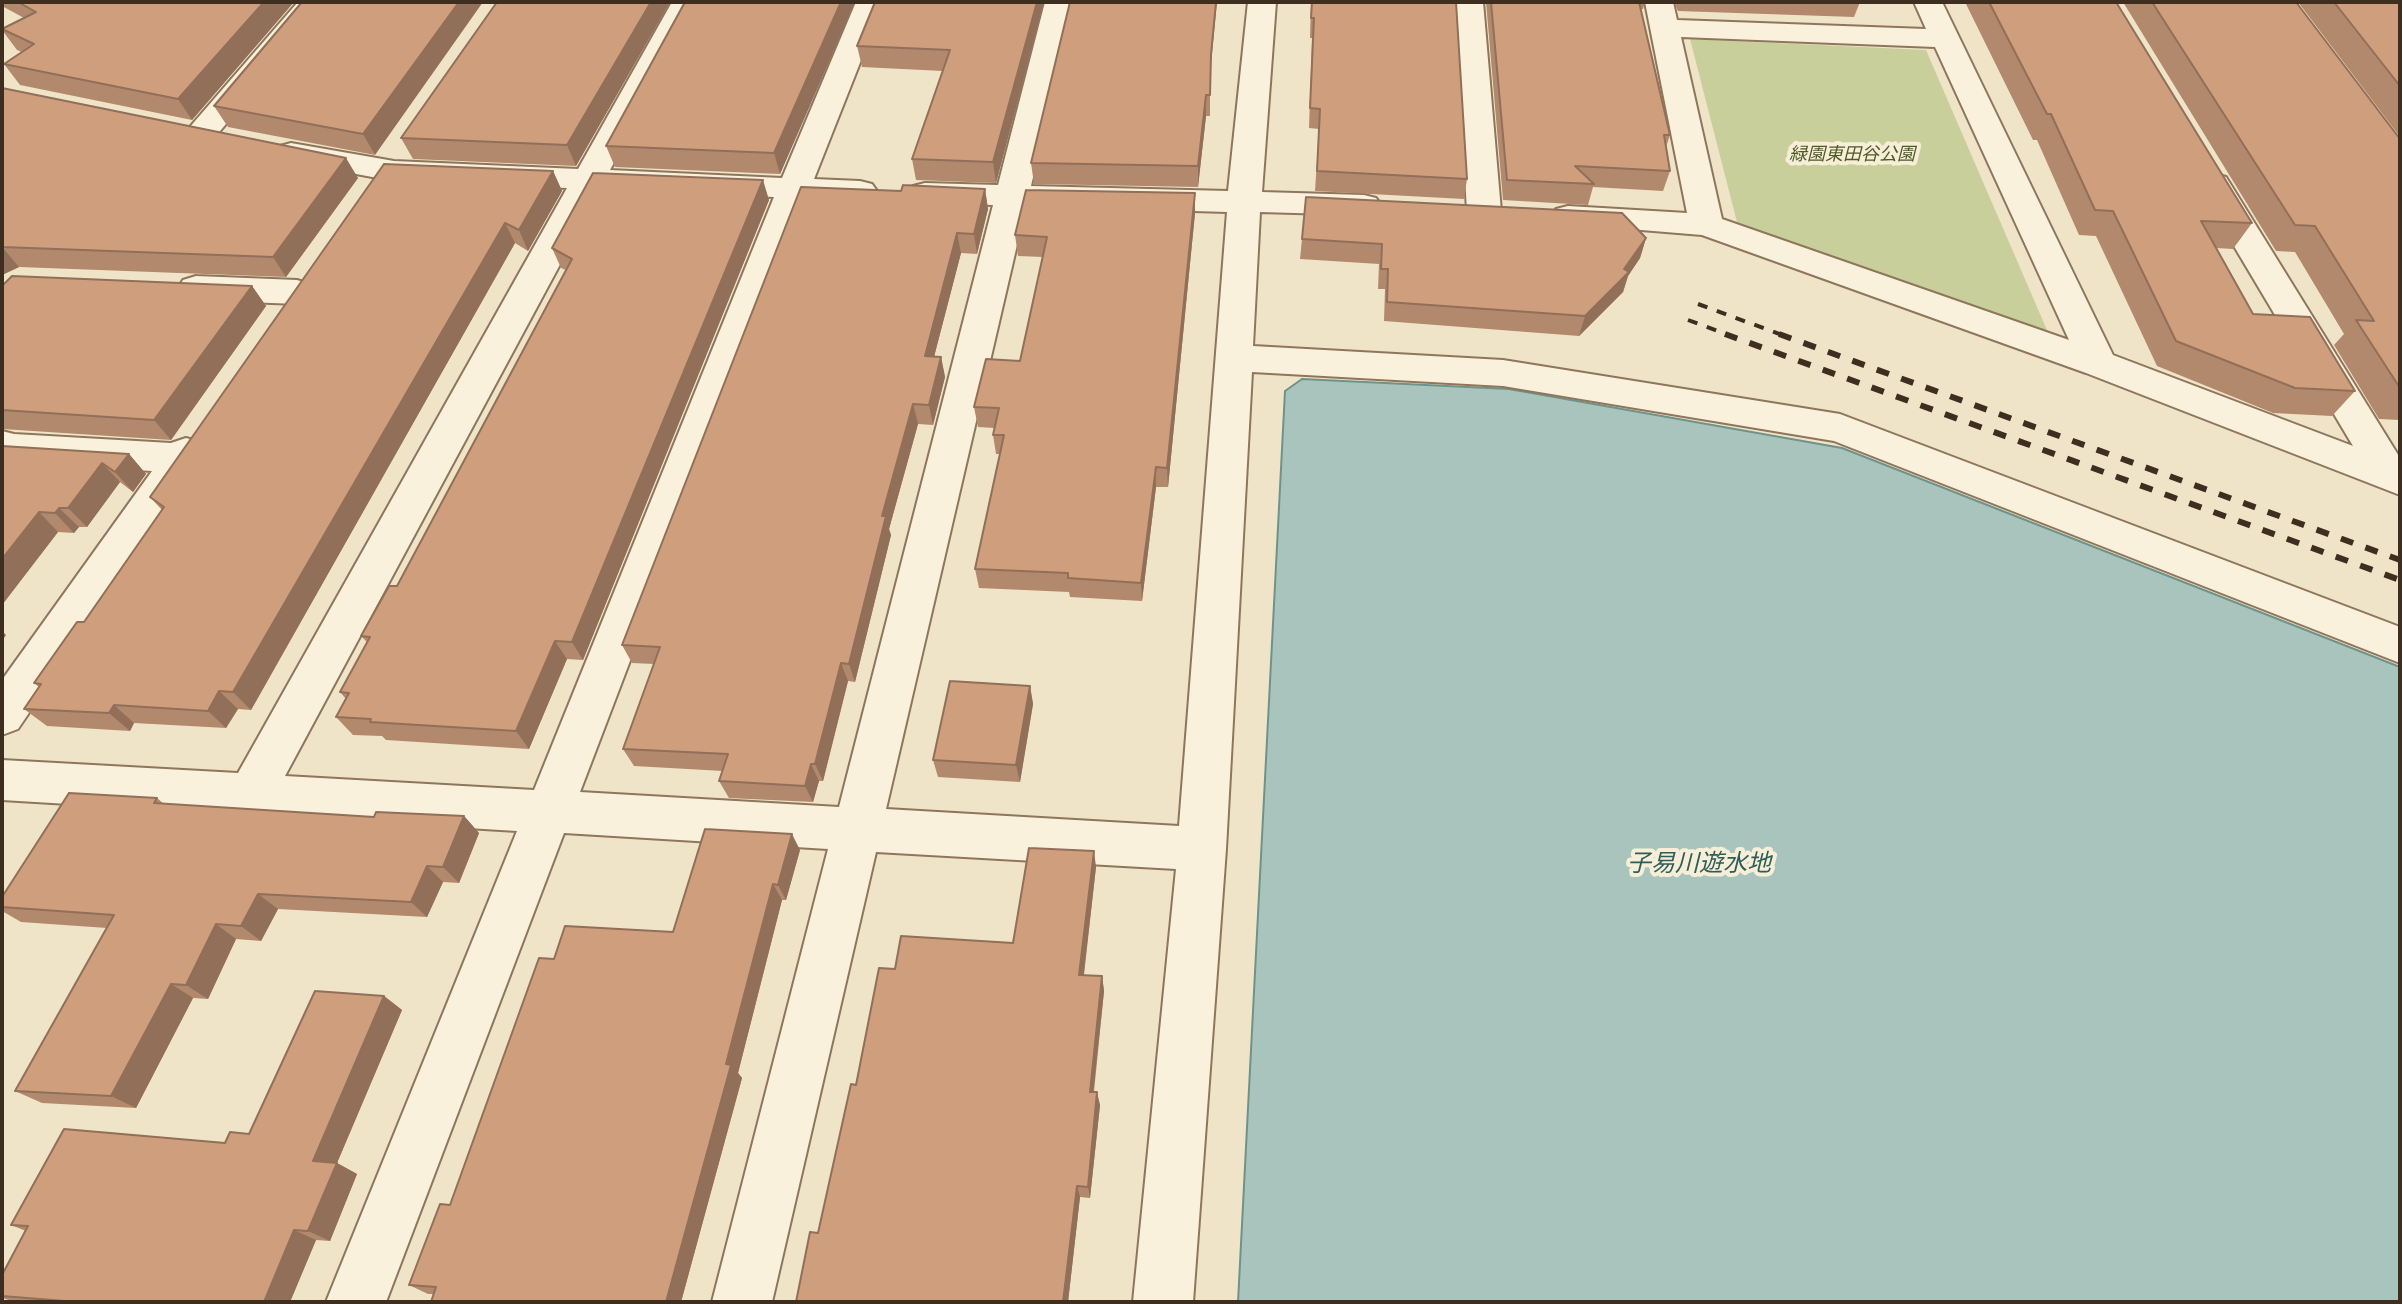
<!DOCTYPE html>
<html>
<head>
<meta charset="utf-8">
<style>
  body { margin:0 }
  #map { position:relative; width:2402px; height:1304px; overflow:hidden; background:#f0e4c8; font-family:"Source Serif 4",serif }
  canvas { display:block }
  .frame { position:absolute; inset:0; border:4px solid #3d2e20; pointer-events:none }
</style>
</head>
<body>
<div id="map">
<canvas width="2402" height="1304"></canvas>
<div class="frame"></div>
</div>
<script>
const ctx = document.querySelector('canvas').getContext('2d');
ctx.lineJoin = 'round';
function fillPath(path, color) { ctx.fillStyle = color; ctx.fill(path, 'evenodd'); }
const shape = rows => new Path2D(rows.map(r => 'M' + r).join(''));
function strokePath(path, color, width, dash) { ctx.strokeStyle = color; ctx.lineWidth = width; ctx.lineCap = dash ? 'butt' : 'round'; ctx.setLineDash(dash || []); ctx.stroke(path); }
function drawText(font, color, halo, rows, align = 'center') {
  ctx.font = font + ' "Source Serif 4","Noto Sans JP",serif'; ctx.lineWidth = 8; ctx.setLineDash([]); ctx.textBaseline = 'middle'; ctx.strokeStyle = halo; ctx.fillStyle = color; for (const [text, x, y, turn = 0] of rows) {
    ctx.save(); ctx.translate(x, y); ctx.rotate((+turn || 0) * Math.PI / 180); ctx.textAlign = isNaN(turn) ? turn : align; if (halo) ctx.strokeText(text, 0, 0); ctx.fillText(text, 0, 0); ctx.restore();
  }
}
fillPath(shape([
  [1690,39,1926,50,2050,337,1739,230]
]), '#c9cf9b');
const water = shape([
  [1302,379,1509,389,1842,448,2400,667,2400,1302,1238,1302,1285,391,1302,379]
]);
fillPath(water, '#a9c4bc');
strokePath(water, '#6f938a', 2);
const minor = shape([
  [298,2,327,2,211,142,200,145,189,142,184,135,189,128,298,2],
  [672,2,700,2,610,170,782,178,856,2,884,2,814,179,860,181,872,184,877,191,872,198,860,201,806,199,580,792,839,807,993,205,925,203,913,200,908,193,913,186,925,183,998,185,1045,2,1073,2,1031,186,1228,191,1248,2,1276,2,1262,192,1364,195,1376,198,1381,205,1376,212,1364,215,1260,212,1253,346,1503,360,1840,414,2400,627,2400,663,1834,441,1503,386,1252,372,1226,849,1193,1302,1133,1302,1176,869,876,852,772,1302,712,1302,828,849,564,833,386,1302,326,1302,517,831,2,800,2,760,238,773,567,188,394,181,280,160,275,153,280,146,291,143,394,161,578,169,672,2],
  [600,190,774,197,534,790,285,776,600,190],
  [1026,206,1227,212,1179,826,886,809,1026,206],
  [1455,2,1483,2,1501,211,1496,218,1484,221,1472,218,1467,211,1455,2],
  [1645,2,1673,2,1677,20,1926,29,1914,2,1942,2,2113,355,2353,446,2197,184,2202,177,2214,174,2226,177,2400,458,2400,495,2086,373,1702,235,1556,223,1551,216,1556,209,1568,206,1687,213,1645,2],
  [1681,37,1935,47,2069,340,1722,219,1681,37],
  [196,276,297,280,310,284,315,292,310,300,297,304,196,300,183,296,178,288,183,280,196,276],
  [2,431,14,434,171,443,186,438,200,442,206,452,18,729,2,735,2,680,152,471,4,462,2,431]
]);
strokePath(minor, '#8d765c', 4);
fillPath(minor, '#faf1dc');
strokePath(shape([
  [1698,304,1785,336],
  [1688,320,1731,336]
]), '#3d2e20', 4, [10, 10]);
strokePath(shape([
  [1725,334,2400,580],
  [1779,334,2400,560]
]), '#3d2e20', 6, [13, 13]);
fillPath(shape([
  [2,2,294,2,192,120,20,85,4,64,22,52,17,50,2,30,24,18,2,6],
  [302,2,375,155,228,127,214,106],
  [497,2,670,2,576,166,413,159,401,138],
  [685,2,855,2,780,174,615,167,606,146],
  [875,2,1044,2,996,183,916,180,912,159,943,71,862,67,857,46],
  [1311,2,1467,179,1464,199,1315,191,1319,129,1309,128,1312,38,1310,38],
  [1486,2,1645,2,1643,9,1641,9,1670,135,1666,147,1670,171,1663,191,1593,187,1588,205,1503,200],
  [1674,2,1860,2,1854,17,1678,11],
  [1965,2,2116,2,2252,223,2233,249,2216,248,2253,314,2355,391,2332,416,2273,413,2157,366,2096,236,2079,235,2037,140,2033,140],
  [2123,2,2296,2,2400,139,2400,420,2379,419,2334,345,2344,334,2295,252,2276,251],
  [2298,2,2400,2,2400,137],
  [1210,74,1210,116,1206,116,1198,187,1034,184,1031,163],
  [2,88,358,178,286,277,19,267,2,275],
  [553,171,562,191,528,251,515,243,251,710,238,709,226,728,134,723,130,731,47,726,24,709,39,687,34,683,84,622,162,510,150,497],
  [985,189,988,209,977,254,961,253,934,357,941,357,945,377,933,425,918,424,889,529,891,535,855,682,848,681,823,781,819,781,813,802,729,798,719,781,723,771,634,766,623,749,654,664,632,663,622,645,901,191],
  [1195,193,1195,213,1168,487,1156,487,1142,601,1070,597,1069,592,979,588,975,569,1000,454,996,454,993,435,994,428,978,427,974,407,1020,361,1043,257,1018,256,1015,235],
  [769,200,583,660,567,659,529,749,386,740,382,736,353,735,336,717,346,699,340,692,367,642,361,636,397,586,566,270,561,268,552,248],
  [1646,238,1640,258,1628,276,1623,292,1579,336,1384,321,1385,289,1378,289,1379,264,1300,259,1302,239],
  [2,286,252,286,266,306,171,440,2,429],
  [2,446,129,454,146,474,133,492,120,482,87,527,79,527,74,533,58,532,2,605],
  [1030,686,1033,704,1020,782,938,777,933,760],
  [157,798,164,804,374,817,464,816,479,833,459,883,443,882,427,917,278,909,261,941,236,939,208,999,193,998,136,1108,42,1103,15,1091,107,928,21,922,2,911,2,897],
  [800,850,786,900,782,900,738,1073,742,1078,681,1302,431,1302,433,1294,428,1294,409,1285,450,1205,554,959,673,932],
  [1096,867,1084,975,1102,976,1104,991,1094,1092,1100,1105,1090,1198,1080,1197,1068,1302,796,1302,818,1233,856,1085,895,969,1013,943],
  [384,996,402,1010,337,1163,357,1174,330,1241,316,1240,290,1302,15,1302,2,1298,2,1275,26,1231,11,1225,249,1134]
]), '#b2896c');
fillPath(shape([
  [264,2,294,2,192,120,178,99],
  [459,2,483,2,375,155,363,134],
  [651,2,670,2,576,166,567,145],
  [841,2,855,2,780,174,774,153],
  [1037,2,1044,2,996,183,993,162],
  [1216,2,1217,2,1210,75,1211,54],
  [1206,95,1206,116,1198,187,1198,166],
  [346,158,358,178,286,277,273,257],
  [553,171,562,191,528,251,519,230],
  [763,180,769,200,583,660,572,642],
  [985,189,988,209,977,254,974,234],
  [1195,193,1195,213,1168,487,1167,468],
  [505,223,515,243,251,710,233,692],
  [957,233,961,253,929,376,925,356],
  [1646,238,1640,258,1628,276,1623,292,1579,336,1585,316,1624,269],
  [2,247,19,267,2,275],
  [252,286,266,306,171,440,154,420],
  [941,357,945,377,933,425,929,405],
  [913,404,918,424,889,529,891,535,855,682,849,664,882,516],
  [129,454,146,474,133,492,115,472],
  [102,463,120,482,87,527,68,508],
  [1156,467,1156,487,1142,601,1141,583],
  [59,508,79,527,74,533,55,513],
  [39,512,58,532,2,605,2,559],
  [2,631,6,635,2,641],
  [555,641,567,659,529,749,516,731],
  [841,663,848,681,823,781,815,764],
  [1030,686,1033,704,1020,782,1016,765],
  [219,691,238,709,226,728,208,711],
  [114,705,134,723,130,731,109,713],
  [811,764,819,781,813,802,805,786],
  [464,816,479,833,459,883,443,867],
  [792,834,800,850,786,900,778,885],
  [1094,851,1096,867,1082,989,1079,975],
  [427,866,443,882,427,917,411,902],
  [773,884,782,900,738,1073,742,1078,681,1302,666,1302],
  [258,894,278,909,261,941,241,926],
  [216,924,236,939,208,999,186,985],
  [1102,976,1104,991,1092,1104,1090,1092],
  [171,984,193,998,136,1108,111,1096],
  [384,996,402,1010,337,1163,357,1174,330,1241,308,1231,313,1161],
  [1097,1092,1100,1105,1090,1198,1088,1187],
  [1077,1186,1080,1197,1068,1302,1063,1302],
  [294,1230,316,1240,290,1302,264,1302]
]), '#916f58');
const building = shape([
  [18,2,264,2,178,99,4,64,34,44,2,29,36,12,18,2],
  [302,2,459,2,363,134,214,106,302,2],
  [497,2,651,2,567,145,401,138,497,2],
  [685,2,841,2,774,153,606,146,685,2],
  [875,2,1037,2,993,162,912,159,950,50,857,46,875,2],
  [1070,2,1216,2,1211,54,1210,95,1206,95,1198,166,1031,163,1070,2],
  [1312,2,1456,2,1467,179,1317,171,1320,109,1310,108,1314,18,1311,18,1312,2],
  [1491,2,1639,2,1670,135,1664,135,1670,171,1575,166,1594,184,1507,180,1491,2],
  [1989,2,2116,2,2252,223,2201,221,2253,314,2310,317,2355,391,2295,388,2176,341,2113,211,2095,210,2051,114,2047,114,1989,2],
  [2152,2,2296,2,2400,139,2400,388,2356,320,2374,321,2315,226,2295,225,2152,2],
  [2334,2,2400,2,2400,86,2334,2],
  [2,88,346,158,273,257,2,247,2,88],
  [384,164,553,171,519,230,505,223,233,692,219,691,208,711,114,705,109,713,24,709,41,684,34,683,77,622,84,622,164,507,150,497,384,164],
  [593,173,763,180,572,642,555,641,516,731,370,722,371,719,336,717,349,693,340,692,370,637,361,636,389,586,397,586,572,259,552,248,593,173],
  [903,185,985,189,974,234,957,233,925,356,941,357,929,405,913,404,882,516,886,516,849,664,841,663,815,764,811,764,805,786,719,781,728,754,623,749,660,647,622,645,801,187,901,191,903,185],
  [1026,190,1195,193,1167,468,1156,467,1141,583,1068,578,1068,573,975,569,1004,435,993,435,999,408,974,407,986,359,1020,361,1047,237,1015,235,1026,190],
  [1306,197,1622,213,1646,238,1624,269,1629,272,1585,316,1387,302,1388,269,1381,269,1382,244,1302,239,1306,197],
  [12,276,252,286,154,420,2,410,2,286,12,276],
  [2,446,129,454,115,472,102,463,68,508,59,508,55,513,39,512,2,559,2,446],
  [950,681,1030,686,1016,765,933,760,950,681],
  [69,793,157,798,154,803,374,817,376,812,464,816,443,867,427,866,411,902,258,894,241,926,216,924,186,985,171,984,111,1096,15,1091,114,915,2,907,2,897,69,793],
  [705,829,792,834,778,885,773,884,726,1064,731,1065,666,1302,431,1302,436,1287,409,1285,440,1204,450,1205,539,958,554,959,565,926,673,932,705,829],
  [1029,848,1094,851,1079,975,1102,976,1090,1092,1097,1092,1088,1187,1077,1186,1063,1302,796,1302,810,1232,818,1233,851,1084,856,1085,879,968,895,969,901,936,1013,943,1029,848],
  [315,991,384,996,313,1161,337,1163,308,1231,294,1230,264,1302,77,1302,2,1296,2,1275,28,1226,11,1225,64,1129,225,1143,230,1132,249,1134,315,991]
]);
fillPath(building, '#cf9f7d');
strokePath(building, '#916f58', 2);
drawText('italic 18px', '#4d5a26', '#f7eed8', [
  ["緑園東田谷公園",1852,155]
]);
drawText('italic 24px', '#2f5d5a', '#f7eed8', [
  ["子易川遊水地",1699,865]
]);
</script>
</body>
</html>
